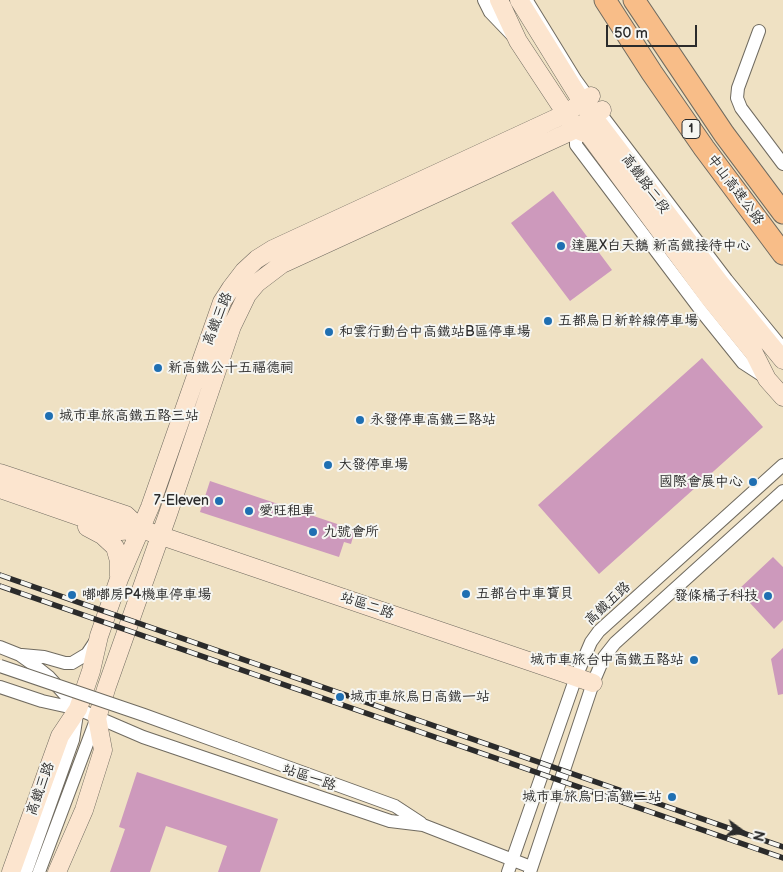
<!DOCTYPE html>
<html>
<head>
<meta charset="utf-8">
<style>
  body { margin:0 }
  #map { position:relative; width:783px; height:872px; overflow:hidden; background:#efe1c3; font-family:"Balsamiq Sans",sans-serif }
  canvas { display:block }
  .north { position:absolute; left:718px; top:807px; width:50px; height:50px; -webkit-text-stroke:4px #f6f6f2; paint-order:stroke; rotate:104deg; font-size:14px; font-weight:700; line-height:20px; text-align:center; color:#2b2b2b }
  .north::after { content:''; display:block; margin:auto; width:18px; height:22px; background:#2b2b2b; clip-path:polygon(50% 0,100% 100%,50% 72%,0 100%) }
  .scale { position:absolute; left:606px; top:25px; width:91px; height:22px; box-sizing:border-box; border:2px solid #2b2b2b; border-top:0; padding-left:6px; font-size:15px; line-height:18px; white-space:nowrap; color:#2b2b2b; -webkit-text-stroke:4px #f6f6f2; paint-order:stroke }
</style>
</head>
<body>
<div id="map">
<canvas width="783" height="872"></canvas>
<div class="north">N</div>
<div class="scale">50 m</div>
</div>
<script>
const ctx = document.querySelector('canvas').getContext('2d');
ctx.lineJoin = 'round';
function fillPath(path, color) { ctx.fillStyle = color; ctx.fill(path, 'evenodd'); }
const shape = rows => new Path2D(rows.map(r => 'M' + r).join(''));
function strokePath(path, color, width, dash) { ctx.strokeStyle = color; ctx.lineWidth = width; ctx.lineCap = dash ? 'butt' : 'round'; ctx.setLineDash(dash || []); ctx.stroke(path); }
function drawText(font, color, halo, rows, align = 'center') {
  ctx.font = font + ' "Balsamiq Sans","LXGW WenKai TC",sans-serif'; ctx.lineWidth = 4; ctx.setLineDash([]); ctx.textBaseline = 'middle'; ctx.strokeStyle = halo; ctx.fillStyle = color; for (const [text, x, y, turn = 0] of rows) {
    ctx.save(); ctx.translate(x, y); ctx.rotate((+turn || 0) * Math.PI / 180); ctx.textAlign = isNaN(turn) ? turn : align; if (halo) ctx.strokeText(text, 0, 0); ctx.fillText(text, 0, 0); ctx.restore();
  }
}
fillPath(shape([
  [553,191,612,270,570,301,511,223],
  [702,358,763,427,599,574,538,505],
  [210,481,355,530,351,544,344,542,339,557,200,512],
  [773,557,783,567,783,620,774,629,738,590],
  [783,648,783,694,778,695,771,659],
  [137,772,278,819,260,872,218,872,227,846,166,826,150,872,110,872,125,829,119,827]
]), '#cd99bc');
const lane = shape([
  [530,0,578,78,591,96],
  [603,112,729,278,783,344]
]);
const street = shape([
  [484,0,490,12,512,35],
  [759,31,738,88,737,98,741,108,783,164],
  [576,129,576,145,702,312,743,363,766,378],
  [0,647,20,655,34,665,49,677,78,709],
  [22,655,44,657,65,663,72,663,87,654,95,642],
  [0,687,42,701,78,709,143,737,390,821,423,825,531,867],
  [235,748,395,806,421,823],
  [26,872,73,740,77,714],
  [39,872,96,720],
  [508,872,576,677,591,642,599,631,783,465],
  [530,872,593,683,604,657,615,643,783,491]
]);
const secondary = shape([
  [499,0,518,41,576,129,589,135,708,296,754,353,767,379,783,397],
  [519,0,582,102,720,283,783,360],
  [0,473,126,515,141,529],
  [0,489,121,531,141,529,593,683],
  [87,527,102,535,115,547,119,561,119,576],
  [11,872,60,736,78,709,91,671,99,636,119,579,150,507,222,302,231,288,244,271,257,259,273,249,565,114,591,96],
  [57,872,84,810,103,750,97,718,107,686,168,514,232,326,247,295,257,283,282,264,576,129,602,110]
]);
const highway = shape([
  [605,0,652,73,704,148,783,254],
  [634,0,724,134,783,213]
]);
strokePath(lane, '#706b60', 8);
strokePath(street, '#706b60', 14);
strokePath(secondary, '#706b60', 19);
strokePath(highway, '#706b60', 23);
strokePath(lane, '#fff', 6);
strokePath(street, '#fff', 12);
strokePath(secondary, '#fce5cf', 18);
strokePath(highway, '#f8bd88', 21);
const rail = shape([
  [0,575,783,847],
  [0,586,783,858]
]);
strokePath(rail, '#2b2b2b', 5.5);
strokePath(rail, '#f6f6f2', 4, [11]);
const streetBridge = shape([
  [0,666,144,715,235,748]
]);
strokePath(streetBridge, '#706b60', 14, []);
strokePath(streetBridge, '#fff', 12);
for (const [x, y, r, color] of [
  [561,246,5,"#1f6fb2"],
  [548,321,5,"#1f6fb2"],
  [329,332,5,"#1f6fb2"],
  [158,368,5,"#1f6fb2"],
  [49,416,5,"#1f6fb2"],
  [360,420,5,"#1f6fb2"],
  [328,465,5,"#1f6fb2"],
  [753,482,5,"#1f6fb2"],
  [219,501,5,"#1f6fb2"],
  [249,511,5,"#1f6fb2"],
  [313,532,5,"#1f6fb2"],
  [466,594,5,"#1f6fb2"],
  [72,595,5,"#1f6fb2"],
  [768,596,5,"#1f6fb2"],
  [694,660,5,"#1f6fb2"],
  [340,697,5,"#1f6fb2"],
  [672,797,5,"#1f6fb2"]
]) { const dot = new Path2D(); dot.arc(x, y, r, 0, 2 * Math.PI); ctx.fillStyle = color; ctx.fill(dot); strokePath(dot, '#f6f6f2', 2); }
for (const [x, y, w] of [
  [691,129,18]
]) { const box = new Path2D(); box.roundRect(x - w / 2, y - 9.5, w, 19, 4); ctx.fillStyle = '#f6f6f2'; ctx.fill(box); strokePath(box, '#2b2b2b', 1); }
drawText('bold 12px', '#2b2b2b', null, [
  ["1",691,129]
]);
drawText('14px', '#2b2b2b', '#f6f6f2', [
  ["高鐵路二段",645,184,53],
  ["中山高速公路",735,190,53],
  ["高鐵三路",218,319,-68],
  ["高鐵五路",608,604,-43],
  ["站區二路",367,606,19],
  ["站區一路",309,778,19],
  ["高鐵三路",41,789,-70]
]);
drawText('14px', '#2b2b2b', '#f6f6f2', [
  ["達麗X白天鵝 新高鐵接待中心",571,246],
  ["五都烏日新幹線停車場",558,321],
  ["和雲行動台中高鐵站B區停車場",339,332],
  ["新高鐵公十五福德祠",168,368],
  ["城市車旅高鐵五路三站",59,416],
  ["永發停車高鐵三路站",370,420],
  ["大發停車場",338,465],
  ["國際會展中心",743,482,"right"],
  ["7-Eleven",209,501,"right"],
  ["愛旺租車",259,511],
  ["九號會所",323,532],
  ["五都台中車寶貝",476,594],
  ["嘟嘟房P4機車停車場",82,595],
  ["發條橘子科技",758,596,"right"],
  ["城市車旅台中高鐵五路站",684,660,"right"],
  ["城市車旅烏日高鐵一站",350,697],
  ["城市車旅烏日高鐵二站",662,797,"right"]
], 'left');
</script>
</body>
</html>
